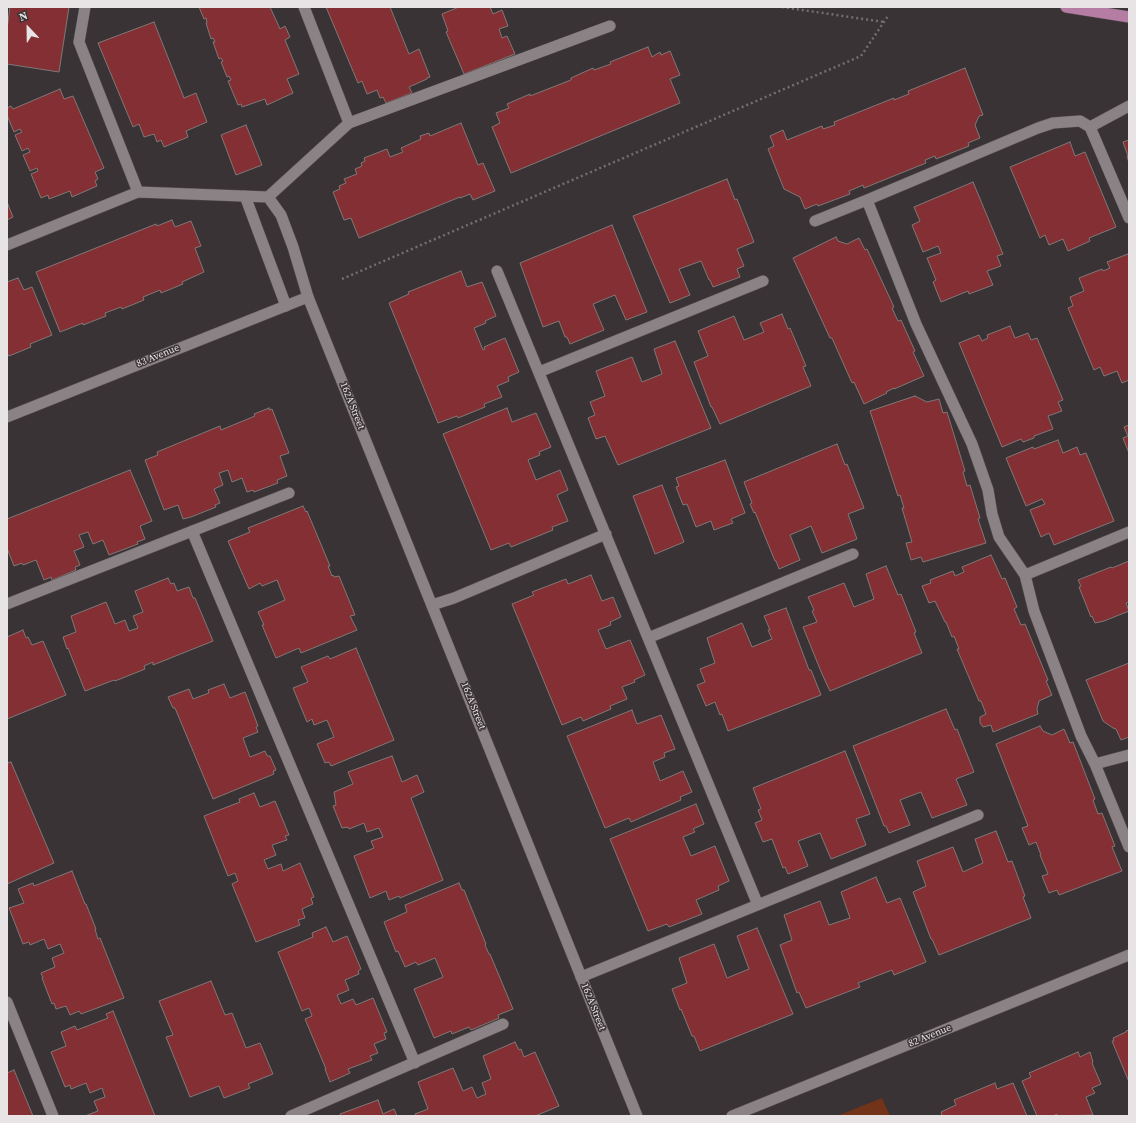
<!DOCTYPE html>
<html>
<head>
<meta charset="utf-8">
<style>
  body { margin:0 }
  #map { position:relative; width:1136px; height:1123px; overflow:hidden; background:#3a3335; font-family:"Source Serif 4",serif }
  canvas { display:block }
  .frame { position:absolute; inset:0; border:8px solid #e8e4e5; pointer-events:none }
  .north { position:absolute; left:8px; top:8px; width:40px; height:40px; -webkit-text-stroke:3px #3a3335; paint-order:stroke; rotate:338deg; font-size:11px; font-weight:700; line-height:16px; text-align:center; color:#e8e4e5 }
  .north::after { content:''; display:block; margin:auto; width:14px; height:18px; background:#e8e4e5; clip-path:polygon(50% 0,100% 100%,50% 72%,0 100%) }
</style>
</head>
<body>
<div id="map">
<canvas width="1136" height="1123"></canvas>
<div class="frame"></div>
<div class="north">N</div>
</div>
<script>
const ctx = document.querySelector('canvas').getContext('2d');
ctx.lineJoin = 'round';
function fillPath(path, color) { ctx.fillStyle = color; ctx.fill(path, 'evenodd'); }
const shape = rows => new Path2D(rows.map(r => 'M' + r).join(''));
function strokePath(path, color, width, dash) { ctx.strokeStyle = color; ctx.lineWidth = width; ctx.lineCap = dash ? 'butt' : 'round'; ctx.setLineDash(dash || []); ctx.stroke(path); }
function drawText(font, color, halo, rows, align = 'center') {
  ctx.font = font + ' "Source Serif 4",serif'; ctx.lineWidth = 3; ctx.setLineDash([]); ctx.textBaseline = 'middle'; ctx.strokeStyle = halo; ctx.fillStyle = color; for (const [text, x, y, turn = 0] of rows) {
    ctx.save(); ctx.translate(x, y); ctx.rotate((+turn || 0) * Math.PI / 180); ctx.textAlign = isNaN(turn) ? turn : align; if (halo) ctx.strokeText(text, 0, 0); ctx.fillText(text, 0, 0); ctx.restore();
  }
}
fillPath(shape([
  [882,1098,890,1116,837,1116]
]), '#723319');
const building = shape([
  [10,7,69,7,59,72,7,64,7,29,10,7],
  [199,7,270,7,280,29,285,26,290,37,285,40,299,74,287,79,293,93,267,105,265,99,242,107,241,104,238,105,228,81,231,80,229,76,227,77,221,62,223,61,221,58,219,59,213,42,215,42,213,38,211,39,206,23,207,23,206,18,204,19,199,7],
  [326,7,390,7,409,54,419,49,430,77,427,78,427,79,409,87,412,93,386,103,383,97,380,98,377,90,367,94,362,81,358,83,326,7],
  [459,7,490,7,493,14,502,10,508,26,499,29,502,38,507,36,515,54,464,74,446,32,448,31,442,14,459,7],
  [154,22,184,98,196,93,207,122,186,131,188,137,164,147,161,140,157,142,154,134,144,137,139,124,133,127,98,43,154,22],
  [648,47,652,57,660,52,661,55,670,51,680,75,670,79,680,103,511,173,492,127,500,123,496,113,509,108,507,104,530,94,530,96,571,80,571,78,593,68,594,70,611,64,610,62,648,47],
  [965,68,983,115,979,116,975,125,980,138,968,143,969,146,936,159,935,156,925,160,926,163,864,188,863,185,849,191,850,194,818,206,817,204,805,209,800,197,784,189,768,149,774,146,770,136,783,130,787,140,822,126,823,129,835,125,834,122,894,98,894,100,909,94,908,91,965,68],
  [60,89,64,99,73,96,104,168,95,172,98,179,95,181,97,186,72,197,70,191,49,199,48,195,41,198,31,174,38,171,37,168,30,171,23,155,30,152,28,148,22,151,15,135,22,132,20,129,14,132,7,115,7,108,11,106,13,109,60,89],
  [461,123,478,165,483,163,495,191,473,200,470,194,460,198,460,197,359,238,351,218,344,220,333,192,340,189,339,186,346,183,344,179,357,174,355,169,362,166,361,163,365,161,364,158,387,149,390,157,403,152,401,148,421,139,420,136,429,133,430,136,461,123],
  [246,125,262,165,236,175,221,135,246,125],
  [1129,140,1129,163,1127,156,1128,156,1123,142,1129,140],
  [1070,142,1075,156,1085,152,1116,227,1089,238,1090,241,1068,251,1063,239,1049,245,1045,235,1040,238,1010,167,1070,142],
  [727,179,735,200,737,199,754,242,737,249,744,266,737,269,740,277,713,287,710,280,709,280,701,261,679,269,690,295,670,303,633,216,727,179],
  [973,182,1003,254,997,256,1001,266,987,271,993,285,969,294,968,291,941,302,933,282,936,280,927,258,941,253,938,246,923,252,912,225,920,221,914,207,973,182],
  [7,202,13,217,7,220,7,202],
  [172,220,175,227,191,221,201,246,195,248,204,272,182,282,183,284,161,293,160,290,143,297,144,300,122,309,121,307,105,313,106,316,83,325,83,323,60,332,36,272,156,224,157,226,172,220],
  [612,225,647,312,626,320,615,295,593,304,604,330,570,344,567,337,565,337,559,321,543,327,520,263,612,225],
  [836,237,838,241,847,244,859,238,865,250,867,249,894,307,892,308,898,321,901,320,915,351,913,352,924,376,894,389,894,388,886,392,887,393,864,404,854,382,852,383,832,338,830,338,793,258,836,237],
  [1128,254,1129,257,1129,380,1122,383,1117,371,1104,376,1100,367,1094,370,1068,308,1073,306,1070,297,1084,291,1079,278,1102,269,1103,271,1110,268,1107,262,1128,254],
  [461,271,467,287,482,282,496,316,485,321,486,323,474,328,483,350,485,349,484,347,505,338,519,372,508,377,509,381,497,386,502,397,484,404,485,407,458,418,457,416,438,423,389,303,409,294,408,292,461,271],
  [18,278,24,290,32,287,52,335,30,344,31,347,9,356,7,353,7,282,18,278],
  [782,314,788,329,790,328,806,366,803,367,811,386,720,424,712,407,711,407,694,362,708,356,698,331,734,316,744,340,764,332,760,323,782,314],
  [1010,326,1015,338,1028,333,1031,340,1037,338,1063,400,1058,402,1062,411,1048,416,1053,429,1034,436,1034,438,1023,442,1021,439,1002,447,959,343,979,335,982,341,988,338,987,335,1010,326],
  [675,341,711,428,618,465,605,436,596,439,588,418,595,415,590,402,605,396,596,371,632,357,642,382,662,374,654,349,675,341],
  [915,396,927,402,939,399,943,413,947,412,965,471,963,472,967,486,970,485,980,518,978,519,986,543,923,562,921,557,911,560,906,543,912,542,902,508,904,508,900,495,898,496,870,411,915,396],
  [269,408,269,410,272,409,289,453,280,456,287,476,277,480,278,483,254,492,253,490,247,492,242,478,232,482,228,470,219,473,223,485,214,489,220,503,215,505,216,507,191,517,183,519,178,505,164,510,145,460,158,455,157,452,220,426,221,430,255,416,254,414,269,408],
  [507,408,512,422,536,413,551,447,539,452,540,455,528,460,536,480,560,470,568,490,557,495,568,521,552,527,553,530,511,547,509,543,491,550,443,434,507,408],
  [1129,425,1129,453,1123,438,1128,436,1124,427,1129,425],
  [1058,440,1063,453,1077,447,1080,455,1086,453,1114,521,1054,545,1049,533,1041,537,1030,510,1045,504,1042,499,1026,506,1006,458,1033,447,1034,449,1058,440],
  [837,444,845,465,847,464,864,508,848,514,857,539,822,553,811,526,790,535,800,560,779,569,776,561,775,561,755,512,754,513,750,504,752,503,744,482,837,444],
  [725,460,745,513,731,519,733,523,714,530,711,521,696,527,687,504,683,505,676,487,679,486,676,478,725,460],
  [130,470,152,521,140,526,145,539,137,542,138,544,109,555,103,540,93,544,88,532,79,535,84,547,74,551,80,565,75,567,76,570,52,580,51,577,44,580,36,560,23,565,22,563,14,566,7,548,7,519,130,470],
  [662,485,684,542,655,554,633,496,662,485],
  [303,506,306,512,307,511,330,566,328,566,332,576,333,575,334,577,339,576,355,615,350,616,357,630,301,653,299,648,276,658,262,625,264,625,258,612,285,600,277,580,262,586,260,583,249,589,228,541,250,532,248,528,303,506],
  [991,555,1002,579,1005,578,1017,607,1014,609,1021,625,1025,624,1048,680,1046,681,1052,695,1039,701,1037,709,1038,714,993,732,991,725,983,727,980,723,980,717,986,714,981,701,979,701,957,649,959,649,954,636,952,637,946,622,945,622,935,601,929,603,922,586,931,583,930,580,953,571,955,576,964,572,962,567,991,555],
  [1129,561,1129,602,1126,603,1129,611,1104,621,1095,623,1092,616,1091,617,1079,587,1081,586,1078,580,1111,567,1112,568,1129,561],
  [886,566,898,595,901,594,916,632,914,633,922,653,830,691,822,674,803,627,817,622,812,611,814,610,808,597,844,583,854,607,874,599,866,574,886,566],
  [591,575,602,601,613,597,621,617,610,622,611,625,598,630,606,649,630,640,645,675,634,680,635,682,622,687,627,699,610,706,611,709,583,721,581,717,562,725,512,604,534,595,532,592,566,579,568,584,591,575],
  [168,578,171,584,174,583,177,591,189,587,193,598,195,598,213,641,153,665,153,662,144,666,145,669,115,681,114,680,85,691,68,648,67,649,63,637,76,632,71,616,106,602,115,624,125,620,129,631,138,628,133,616,143,612,135,591,168,578],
  [786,608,809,670,811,670,821,695,728,731,722,714,720,715,715,702,706,706,697,685,705,682,700,669,715,663,707,638,742,623,752,647,772,639,768,630,770,630,764,616,786,608],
  [23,630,26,638,28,637,32,645,43,641,66,695,7,719,7,637,23,630],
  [356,648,394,740,331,766,329,762,325,763,317,744,334,737,327,720,314,725,312,719,307,722,293,688,308,682,301,667,328,656,330,659,356,648],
  [1129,663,1129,737,1121,740,1116,729,1113,728,1103,721,1086,680,1129,663],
  [224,684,230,698,245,692,258,726,256,727,258,732,243,738,250,757,265,751,267,756,270,756,276,770,273,771,274,774,213,799,175,708,173,708,168,697,189,689,193,699,209,693,208,690,224,684],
  [946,709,955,730,957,729,974,772,956,779,967,805,932,818,921,792,900,800,910,825,889,833,886,826,884,826,853,746,946,709],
  [632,710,637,724,661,715,675,749,664,753,665,757,653,762,660,781,683,771,692,792,680,797,681,800,631,822,629,818,605,828,567,736,632,710],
  [1040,726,1043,731,1052,735,1064,729,1070,743,1073,742,1095,799,1093,800,1098,814,1102,813,1115,846,1112,847,1122,871,1059,895,1057,890,1049,893,1042,876,1048,874,1040,855,1041,855,1036,842,1029,845,1022,828,1028,826,996,744,1040,726],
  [845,751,870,814,856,819,866,845,831,859,820,833,798,841,808,866,788,874,785,867,783,868,772,839,763,842,755,823,762,820,758,810,761,809,753,788,845,751],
  [392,756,402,782,417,775,424,792,411,798,443,880,400,898,399,896,389,900,386,891,370,898,354,856,374,848,371,841,383,837,379,828,367,832,364,823,349,829,348,827,342,828,333,806,336,805,334,792,353,784,348,772,392,756],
  [11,762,54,863,7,884,7,763,11,762],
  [254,793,260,807,275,801,289,835,285,836,287,840,272,845,276,855,264,860,268,869,281,864,283,871,300,863,314,897,311,898,313,904,302,909,305,918,298,920,300,925,256,942,232,884,238,881,235,873,228,876,204,816,240,802,239,799,254,793],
  [696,804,704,824,693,829,695,832,683,837,691,856,715,846,729,881,718,886,719,890,696,900,702,914,669,927,667,924,648,931,610,839,696,804],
  [996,831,1008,862,1012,861,1025,896,1023,897,1031,918,939,955,932,939,931,939,913,892,926,886,917,861,953,847,963,872,983,863,975,839,996,831],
  [72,871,85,904,86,904,96,929,95,929,98,939,100,938,124,998,81,1014,79,1011,70,1015,66,1006,56,1009,54,1003,52,1004,42,978,43,978,41,973,55,967,52,958,64,953,60,944,48,949,44,939,30,945,29,942,23,944,9,908,24,903,18,889,33,883,34,886,72,871],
  [876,877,887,903,900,898,926,962,894,975,892,970,858,983,860,987,806,1008,799,992,797,993,780,945,792,940,784,915,820,901,829,925,850,918,841,892,876,877],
  [459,883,462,890,464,890,486,944,485,945,489,954,490,954,513,1009,498,1015,499,1018,471,1030,469,1027,452,1034,451,1031,434,1038,414,989,443,977,435,958,418,965,416,962,405,967,398,951,396,952,384,922,407,912,405,905,459,883],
  [326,927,333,942,347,936,361,969,358,971,359,974,345,980,349,990,337,995,341,1004,353,999,356,1005,373,998,387,1032,384,1033,386,1039,374,1044,378,1053,370,1056,372,1060,348,1069,350,1073,330,1082,325,1069,326,1069,305,1019,312,1016,309,1008,302,1011,278,952,313,937,312,933,326,927],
  [757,928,793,1014,700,1051,694,1036,692,1036,681,1009,680,1010,672,989,687,983,679,958,714,944,727,978,749,969,737,936,757,928],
  [211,981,225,1015,232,1013,246,1048,260,1043,273,1074,248,1084,250,1088,224,1098,219,1086,190,1097,166,1037,173,1035,159,1001,211,981],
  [113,1011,155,1116,85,1116,98,1111,94,1101,105,1097,102,1088,90,1093,86,1083,71,1089,70,1085,65,1087,51,1052,66,1046,61,1032,75,1026,77,1030,108,1018,106,1014,113,1011],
  [1129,1030,1129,1082,1112,1041,1114,1041,1113,1038,1126,1032,1126,1031,1129,1030],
  [515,1042,519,1050,521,1049,524,1057,535,1052,559,1106,535,1116,416,1116,415,1114,428,1109,418,1082,453,1068,463,1091,472,1087,477,1098,486,1094,482,1083,491,1079,483,1056,515,1042],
  [1078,1052,1080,1057,1090,1052,1093,1062,1092,1063,1101,1084,1092,1088,1095,1093,1086,1097,1093,1115,1057,1116,1057,1114,1053,1116,1037,1116,1022,1081,1031,1077,1029,1073,1078,1052],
  [14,1070,33,1116,7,1116,7,1073,14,1070],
  [995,1083,997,1089,1013,1083,1027,1116,940,1116,942,1115,941,1112,956,1105,954,1100,995,1083],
  [378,1100,383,1114,394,1109,397,1116,341,1116,340,1114,378,1100]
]);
fillPath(building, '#832f33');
strokePath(building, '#807877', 1);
const service = shape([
  [85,7,79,42,138,192],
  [304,7,349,123],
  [1090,127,1129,106],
  [245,196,286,306],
  [268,197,281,215,293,247,308,297],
  [867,200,916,324,972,444,988,490,992,514,999,537,1025,575,1034,611,1081,736,1095,764,1129,847],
  [815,221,867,200,1038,128,1053,123,1080,121,1090,127,1129,218],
  [7,245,138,192,268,197,349,123,610,26],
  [497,271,758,905],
  [539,372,763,281],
  [192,531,415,1063],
  [1025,575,1129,532],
  [7,604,289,493],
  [432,605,454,598,606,534],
  [648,638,853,554],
  [1095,764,1129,755],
  [581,977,978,815],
  [7,1002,53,1116],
  [291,1116,503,1024]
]);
const minor = shape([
  [7,417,308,297,637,1116]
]);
const tertiary = shape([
  [732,1116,1129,955]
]);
const primary = shape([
  [1066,7,1129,17]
]);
strokePath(service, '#554f51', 12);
strokePath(minor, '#554f51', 12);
strokePath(tertiary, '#554f51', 12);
strokePath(primary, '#554f51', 12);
strokePath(shape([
  [782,7,884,22],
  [342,279,861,56,888,16]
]), '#746e70', 2.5, [2, 3]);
strokePath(service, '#8a8284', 11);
strokePath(minor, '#8a8284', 11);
strokePath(tertiary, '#8a8284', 11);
strokePath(primary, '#b57da4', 11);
drawText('10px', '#e8e4e5', '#3a3335', [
  ["83 Avenue",158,356,-22],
  ["162A Street",352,406,68],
  ["162A Street",473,706,68],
  ["162A Street",593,1007,68],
  ["82 Avenue",930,1036,-22]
]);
</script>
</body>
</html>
